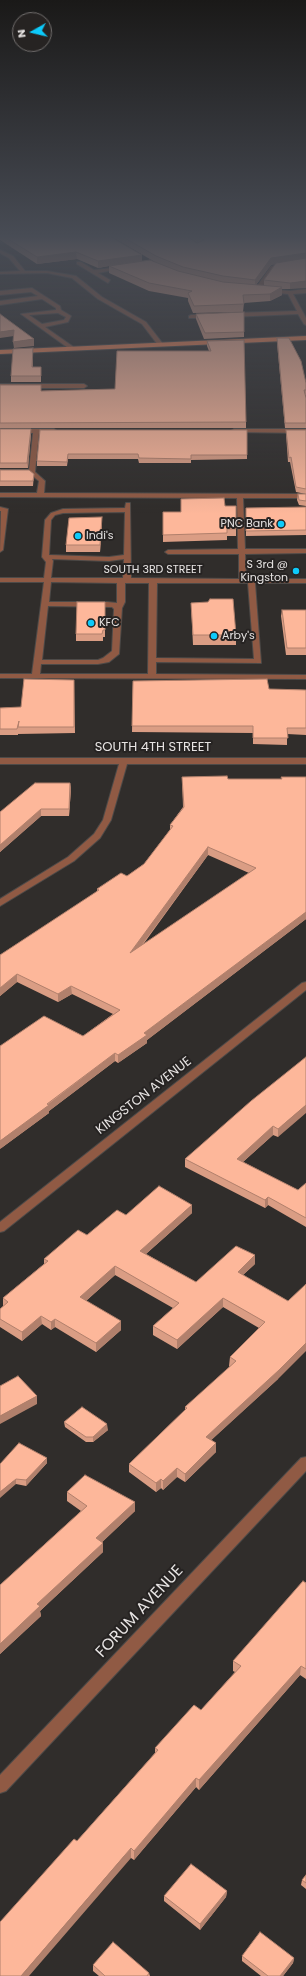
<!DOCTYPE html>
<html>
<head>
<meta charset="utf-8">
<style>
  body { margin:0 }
  #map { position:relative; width:306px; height:1976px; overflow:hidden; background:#302d2b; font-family:Poppins,sans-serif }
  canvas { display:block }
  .north { position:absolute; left:12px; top:12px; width:40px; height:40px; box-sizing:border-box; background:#262322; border:1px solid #73706f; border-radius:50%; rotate:262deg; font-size:11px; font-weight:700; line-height:16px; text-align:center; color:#e7e4e3 }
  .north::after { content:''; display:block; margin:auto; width:14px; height:18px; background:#0dcafa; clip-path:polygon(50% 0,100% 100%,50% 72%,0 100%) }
</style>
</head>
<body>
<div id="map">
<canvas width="306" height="1976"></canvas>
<div class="north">N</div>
</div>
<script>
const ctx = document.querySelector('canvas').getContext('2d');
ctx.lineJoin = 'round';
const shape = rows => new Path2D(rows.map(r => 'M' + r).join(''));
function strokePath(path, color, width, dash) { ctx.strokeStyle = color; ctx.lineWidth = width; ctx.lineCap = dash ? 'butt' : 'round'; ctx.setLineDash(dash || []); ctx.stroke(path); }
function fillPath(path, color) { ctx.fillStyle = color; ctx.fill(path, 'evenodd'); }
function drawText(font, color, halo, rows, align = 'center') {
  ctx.font = font + ' Poppins,sans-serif'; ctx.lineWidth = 4; ctx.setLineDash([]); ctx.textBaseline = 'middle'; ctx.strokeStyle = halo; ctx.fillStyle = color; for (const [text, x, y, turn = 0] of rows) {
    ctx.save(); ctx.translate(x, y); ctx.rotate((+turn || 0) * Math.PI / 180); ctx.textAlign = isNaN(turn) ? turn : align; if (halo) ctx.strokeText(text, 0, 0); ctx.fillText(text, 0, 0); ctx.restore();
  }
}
const minor = shape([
  [0,250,13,256,25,271,47,271,76,276,102,297,146,322,163,344,158,345,142,324,98,299,72,278,47,273,0,274,0,272,20,271,9,258,0,253,0,250],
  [306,261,306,263,275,268,260,290,255,289,271,266,306,261],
  [77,262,81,262,94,270,122,267,124,268,98,273,110,280,108,283,77,264,77,262],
  [32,288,60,306,61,310,71,316,68,322,45,327,75,348,75,350,71,350,21,314,56,310,56,308,42,299,0,305,0,301,38,296,31,292,0,295,0,291,32,288],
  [58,313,66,317,64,320,42,324,29,315,58,313],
  [268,289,290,291,306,289,306,293,293,294,306,318,306,325,304,324,298,314,231,317,228,315,231,313,297,311,288,294,266,292,268,289],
  [191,315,209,314,212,316,209,318,189,318,189,316,191,315],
  [0,384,84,384,87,386,84,388,0,388,0,384],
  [0,429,54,429,57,431,54,433,39,433,35,472,45,481,44,493,306,494,306,498,243,498,245,549,306,549,306,553,245,554,246,579,306,579,306,583,255,583,261,663,156,662,156,674,306,675,306,679,0,678,0,674,32,674,44,582,0,582,0,578,44,578,46,562,42,557,45,520,51,513,63,509,125,508,126,503,130,503,131,578,239,579,239,554,168,554,165,552,168,550,238,549,237,498,0,497,0,493,37,493,39,481,30,474,0,474,0,470,29,470,33,433,0,433,0,429],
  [125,512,124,555,109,557,49,555,51,520,55,515,63,513,125,512],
  [52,559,109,561,124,559,123,578,51,578,53,561,52,559],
  [51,582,117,583,117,603,107,602,49,602,51,582],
  [125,583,149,583,148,674,40,674,41,664,98,664,109,662,119,654,122,608,125,602,125,583],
  [157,583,248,583,254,659,156,658,157,583],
  [48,606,112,607,114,609,112,651,103,658,98,660,42,660,48,606],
  [234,429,306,429,306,433,232,432,231,431,234,429],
  [0,507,8,509,3,550,0,552,1,511,0,511,0,507],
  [0,758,306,758,306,764,127,764,111,820,100,838,74,861,0,906,0,899,68,857,94,834,103,820,119,764,0,764,0,758],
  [306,982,306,990,4,1231,0,1232,0,1222,302,983,306,982],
  [306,1457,306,1471,6,1791,0,1793,0,1775,301,1458,306,1457]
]);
const major = shape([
  [306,336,306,340,0,354,0,350,306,336]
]);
strokePath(minor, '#4d4a48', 2);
strokePath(major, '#4d4a48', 2);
fillPath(minor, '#905a44');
fillPath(major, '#f08354');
fillPath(shape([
  [0,237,111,237,142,255,142,261,155,262,112,237,188,237,197,243,189,237,306,237,290,289,282,289,282,295,270,301,244,303,243,312,193,313,188,301,188,298,149,291,109,273,109,266,98,268,77,259,37,264,0,240],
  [275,264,264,280,264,286,256,285,271,265],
  [196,314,244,332,244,337,204,339,196,319],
  [277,338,306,383,306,395,305,395,306,398,306,428,285,428,277,343],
  [207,341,246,422,246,428,0,428,0,385,41,391,115,389,209,351,207,346],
  [33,348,33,367,41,367,41,382,11,382,11,376],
  [0,429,31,429,31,434,28,468,0,468],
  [40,430,247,455,247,459,191,460,191,463,139,463,138,459,68,459,67,466,37,466,37,461],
  [286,430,306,430,306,494,296,492,290,462,288,462,286,434],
  [0,470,34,474,33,486,0,486],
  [298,494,306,494,306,506,299,505,297,500],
  [181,499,225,506,236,529,236,536,227,536,227,540,163,542,163,512,181,512],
  [306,507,306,535,246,536,246,513],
  [102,524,100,552,66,552,66,545],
  [191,603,236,635,236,645,193,645],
  [105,609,105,637,103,637,103,641,76,641,76,634],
  [282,610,306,610,306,655,286,655,281,616],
  [74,680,75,733,18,734,18,732,18,735,0,735,0,708,21,707],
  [133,681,269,689,306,690,306,735,287,734,287,745,253,744,253,733,132,732],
  [182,777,228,779,306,919,147,1040,147,1043,118,1063,115,1061,49,1111,49,1113,0,1149,83,1036,113,1014,72,994,58,1002,17,982,0,996,0,955,97,892,97,889,127,876,144,864,170,830,170,825,183,807],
  [208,855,249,873,142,946],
  [70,783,71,789,69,816,41,816,0,852,0,812],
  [306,1057,278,1137,273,1135,243,1162,298,1190,306,1183,306,1227,268,1205,265,1208,185,1167,185,1159],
  [192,1213,146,1254,196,1282,255,1264,243,1275,288,1301,278,1379,211,1440,216,1443,216,1452,185,1482,177,1477,163,1490,161,1488,156,1492,129,1472,129,1464,185,1410,185,1407,230,1367,229,1366,230,1357,259,1328,223,1307,177,1349,153,1335,153,1326,173,1308,115,1275,86,1301,121,1330,96,1352,55,1327,51,1330,42,1324,22,1341,0,1327,0,1309,3,1307,3,1298,44,1264,44,1259,126,1215],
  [64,1422,108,1430,93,1442,86,1442,65,1427],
  [47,1463,26,1486,16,1484,0,1464],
  [67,1492,135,1502,135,1511,102,1542,103,1552,40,1611,41,1616,0,1654,0,1585,81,1511,67,1501],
  [306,1582,306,1679,300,1675,199,1790,196,1787,134,1860,131,1858,77,1841,155,1753,155,1748,201,1710,235,1672,233,1671,233,1661],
  [306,1875,306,1889,301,1885,302,1880],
  [227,1891,226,1897,200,1930,164,1901,164,1896],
  [242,1956,294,1958,293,1963,283,1976,261,1976,242,1961],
  [93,1965,149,1973,150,1976,99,1976,93,1971]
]), '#da9d84');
fillPath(shape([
  [76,252,77,259,37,264,37,257],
  [306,253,306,260,271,265,255,286,255,280,271,258],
  [142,255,142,262,109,266,98,268,98,261],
  [306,281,306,288,290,289,290,283],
  [282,287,282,295,270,301,270,294],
  [14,330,14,336,0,338,0,332],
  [34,339,34,346,14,348,13,342],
  [31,429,31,434,28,468,27,463],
  [102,517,102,524,100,552,100,545],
  [70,783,71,789,69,816,69,809],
  [41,809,41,816,0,852,0,845],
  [208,847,208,855,130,961,130,953],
  [306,912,306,919,147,1040,147,1043,118,1063,118,1055,144,1033],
  [17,974,17,982,0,996,0,988],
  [71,986,72,994,58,1002,58,994],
  [115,1053,115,1061,49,1111,49,1113,0,1149,0,1141],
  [306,1105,306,1113,278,1137,278,1129],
  [273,1126,273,1135,237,1167,237,1159],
  [268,1197,268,1205,265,1208,265,1200],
  [192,1205,192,1213,140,1259,140,1251],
  [255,1255,255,1264,237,1280,238,1272],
  [115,1266,115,1275,80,1306,80,1297],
  [223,1298,223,1307,177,1349,177,1340],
  [41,1316,42,1324,22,1341,22,1332],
  [55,1319,55,1327,51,1330,51,1322],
  [121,1321,121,1330,96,1352,96,1343],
  [306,1343,306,1351,278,1379,206,1445,206,1437],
  [37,1396,37,1404,0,1424,0,1416],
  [107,1424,108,1430,93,1442,93,1437],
  [216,1443,216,1452,185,1482,185,1474],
  [47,1458,47,1463,26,1486,26,1480],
  [177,1468,177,1477,163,1490,163,1481],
  [16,1479,16,1484,0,1498,0,1492],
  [161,1479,161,1488,156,1492,156,1483],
  [135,1502,135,1511,97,1547,96,1538],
  [103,1543,103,1552,40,1611,41,1616,0,1654,0,1644,37,1604],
  [301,1666,300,1675,199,1790,199,1780],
  [196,1778,196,1787,134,1860,134,1851],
  [131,1848,131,1858,29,1976,21,1976],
  [227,1891,226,1897,200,1930,200,1924],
  [294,1958,293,1963,283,1976,280,1976]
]), '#b1806c');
const building = shape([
  [5,237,111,237,142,255,98,261,76,252,37,257,5,237],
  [123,237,188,237,197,243,204,240,199,237,306,237,306,253,271,258,255,280,223,276,183,267,156,256,123,237],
  [306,258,306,281,290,283,264,280,276,263,306,258],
  [150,260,178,271,223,282,282,287,270,294,243,295,244,304,194,306,188,293,192,291,149,283,109,266,150,260],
  [244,312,244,332,205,333,196,314,244,312],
  [0,314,34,339,13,342,14,330,0,332,0,314],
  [277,338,289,338,301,361,306,383,306,390,304,390,306,398,306,423,285,423,277,338],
  [244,340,246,422,0,423,0,385,41,385,41,391,115,389,117,351,211,351,207,341,244,340],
  [33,348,32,367,41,367,41,376,11,376,13,349,33,348],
  [0,429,31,429,27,463,0,463,0,429],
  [40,430,247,430,247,455,191,455,191,459,139,458,138,454,68,454,67,462,37,461,40,430],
  [286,430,306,430,306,489,296,487,291,457,289,458,286,430],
  [0,470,29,470,34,474,33,481,0,481,0,470],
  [298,494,306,494,306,501,299,500,298,494],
  [224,498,225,506,236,506,236,529,227,529,227,533,163,535,163,512,181,512,181,499,224,498],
  [306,507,306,530,246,531,246,508,306,507],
  [102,517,100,545,66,545,69,518,102,517],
  [210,599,233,599,236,635,193,635,191,603,208,602,210,599],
  [77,602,105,602,105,630,103,630,102,634,76,634,77,602],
  [282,610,306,610,306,648,287,648,282,610],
  [24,679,74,680,74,727,18,727,19,721,17,729,0,729,0,708,21,707,24,679],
  [267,679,269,689,306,690,306,728,287,728,288,738,253,738,253,726,132,726,133,681,267,679],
  [227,776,228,779,282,779,281,777,306,777,306,912,144,1033,147,1035,118,1055,115,1053,47,1104,49,1105,0,1141,0,1046,44,1016,83,1036,120,1010,71,986,58,994,17,974,0,988,0,955,99,890,97,889,121,873,127,876,144,864,173,826,170,825,184,807,182,777,227,776],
  [208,847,256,868,130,953,208,847],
  [35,783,70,783,69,809,41,809,0,845,0,812,35,783],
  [306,1057,306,1105,278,1129,273,1126,237,1159,298,1190,306,1183,306,1218,268,1197,265,1200,185,1159,251,1101,306,1057],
  [159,1186,192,1205,140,1251,196,1282,236,1246,255,1255,238,1272,288,1301,306,1284,306,1343,279,1370,206,1437,216,1443,185,1474,177,1468,163,1481,161,1479,156,1483,129,1464,187,1408,185,1407,236,1361,230,1357,265,1322,223,1298,177,1340,153,1326,179,1303,115,1266,80,1297,121,1321,96,1343,55,1319,51,1322,41,1316,22,1332,0,1319,0,1309,8,1302,3,1298,48,1261,44,1259,78,1230,87,1235,117,1210,126,1215,159,1186],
  [18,1376,37,1396,0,1416,0,1386,18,1376],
  [82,1407,107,1424,93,1437,86,1437,64,1422,82,1407],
  [19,1443,47,1458,26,1480,16,1479,0,1492,0,1464,19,1443],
  [85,1475,135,1502,96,1538,103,1543,37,1604,40,1606,0,1644,0,1585,87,1506,67,1492,85,1475],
  [303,1581,306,1583,306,1582,306,1669,301,1666,199,1780,196,1778,134,1851,131,1848,21,1976,0,1976,0,1922,74,1839,77,1841,158,1750,155,1748,194,1705,201,1710,241,1666,233,1661,303,1581],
  [191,1864,227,1891,200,1924,164,1896,191,1864],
  [306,1875,306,1883,302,1880,306,1875],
  [260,1932,294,1958,280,1976,268,1976,242,1956,260,1932],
  [113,1942,149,1973,147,1976,105,1976,93,1965,113,1942]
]);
fillPath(building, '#fdb79a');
strokePath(building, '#b1806c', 1);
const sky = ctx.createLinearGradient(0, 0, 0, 514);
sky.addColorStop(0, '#1a1918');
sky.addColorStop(0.46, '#484c55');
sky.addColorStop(1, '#484c5500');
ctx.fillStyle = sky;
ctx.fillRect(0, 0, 306, 514);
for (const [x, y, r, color] of [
  [281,524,4,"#0dcafa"],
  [78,536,4,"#0dcafa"],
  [296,571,4,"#0dcafa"],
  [91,623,4,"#0dcafa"],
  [214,636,4,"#0dcafa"]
]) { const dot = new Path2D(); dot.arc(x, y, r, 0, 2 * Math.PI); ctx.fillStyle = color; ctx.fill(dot); strokePath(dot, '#262322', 1.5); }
drawText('11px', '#e7e4e3', '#262322', [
  ["PNC Bank",273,524,"right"],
  ["Indi's",86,536],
  ["S 3rd @",288,565,"right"],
  ["Kingston",288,578,"right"],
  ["KFC",99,623],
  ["Arby's",222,636]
], 'left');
drawText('11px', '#e7e4e3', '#262322', [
  ["SOUTH 3RD STREET",153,570]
]);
drawText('13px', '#e7e4e3', '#262322', [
  ["SOUTH 4TH STREET",153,748],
  ["KINGSTON AVENUE",144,1096,-38]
]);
drawText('16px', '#e7e4e3', '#262322', [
  ["FORUM AVENUE",140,1612,-47]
]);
</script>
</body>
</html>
